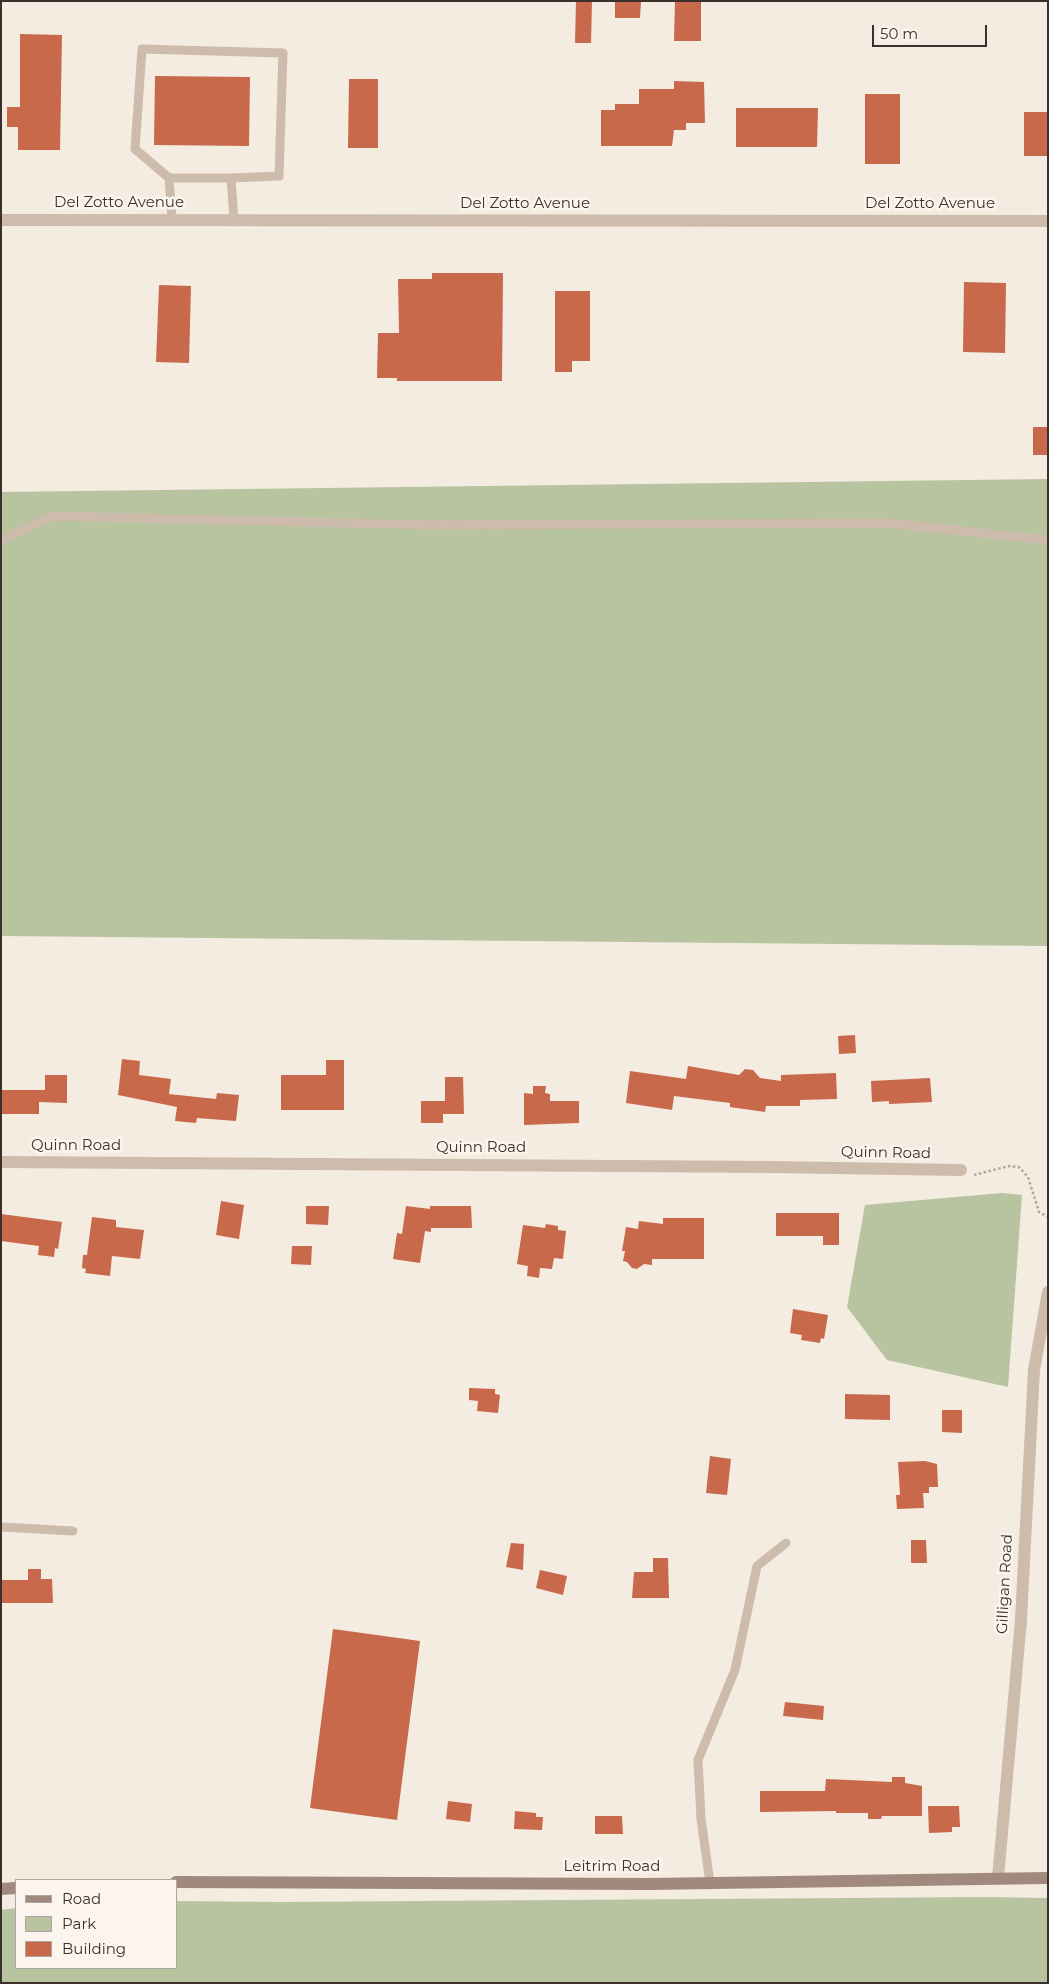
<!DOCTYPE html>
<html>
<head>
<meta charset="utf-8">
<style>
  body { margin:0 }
  #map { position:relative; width:1049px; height:1984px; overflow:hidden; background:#f4ebe1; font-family:Montserrat,sans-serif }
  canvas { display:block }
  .frame { position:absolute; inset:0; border:2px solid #3b302b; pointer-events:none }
  .legend { position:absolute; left:15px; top:1879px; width:162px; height:90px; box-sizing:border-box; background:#fbf5ee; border:1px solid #aea6a0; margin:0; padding:6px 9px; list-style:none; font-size:15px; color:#3b302b }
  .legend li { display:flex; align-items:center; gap:10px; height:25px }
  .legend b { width:25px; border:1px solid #aea6a0 }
  .scale { position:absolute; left:872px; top:25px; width:115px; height:22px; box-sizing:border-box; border:2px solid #3b302b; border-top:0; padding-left:6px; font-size:15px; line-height:18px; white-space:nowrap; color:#3b302b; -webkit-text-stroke:4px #fbf5ee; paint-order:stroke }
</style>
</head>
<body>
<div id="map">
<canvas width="1049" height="1984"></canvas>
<div class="frame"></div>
<ul class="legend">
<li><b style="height:6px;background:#a18a7d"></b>Road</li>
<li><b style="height:14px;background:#b8c4a0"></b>Park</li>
<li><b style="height:14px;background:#c8694b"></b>Building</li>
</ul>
<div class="scale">50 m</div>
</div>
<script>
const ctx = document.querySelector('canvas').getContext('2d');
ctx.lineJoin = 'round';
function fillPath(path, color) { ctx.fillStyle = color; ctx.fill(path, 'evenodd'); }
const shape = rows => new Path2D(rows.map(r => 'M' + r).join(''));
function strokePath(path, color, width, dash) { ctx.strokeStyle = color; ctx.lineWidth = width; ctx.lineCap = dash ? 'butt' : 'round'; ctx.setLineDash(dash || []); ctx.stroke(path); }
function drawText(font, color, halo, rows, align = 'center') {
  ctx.font = font + ' Montserrat,sans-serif'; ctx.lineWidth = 5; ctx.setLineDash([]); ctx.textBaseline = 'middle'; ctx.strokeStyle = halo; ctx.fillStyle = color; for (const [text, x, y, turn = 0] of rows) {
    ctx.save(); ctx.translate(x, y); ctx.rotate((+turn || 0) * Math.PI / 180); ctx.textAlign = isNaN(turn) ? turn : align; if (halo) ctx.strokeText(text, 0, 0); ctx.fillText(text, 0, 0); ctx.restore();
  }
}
fillPath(shape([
  [1048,479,1048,946,1,936,1,492],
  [1002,1193,1022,1195,1008,1387,887,1360,847,1307,865,1205],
  [987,1897,1048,1898,1048,1983,1,1983,1,1910,16,1908,16,1968,176,1968,176,1901,280,1902]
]), '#b8c4a0');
fillPath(shape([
  [576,1,592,1,591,43,575,43],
  [615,1,641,1,640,18,615,18],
  [675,1,701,1,701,41,674,41],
  [20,34,62,35,60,150,18,150,18,127,7,127,7,107,20,107],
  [155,76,250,77,249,146,154,145],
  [349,79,378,79,378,148,348,148],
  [674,81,704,82,705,123,686,123,686,130,674,130,672,146,601,146,601,110,615,110,615,104,639,104,639,89,674,89],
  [865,94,900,94,900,164,865,164],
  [736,108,818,108,817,147,736,147],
  [1024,112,1048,112,1048,156,1024,156],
  [432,273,503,273,502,381,397,381,397,378,377,378,378,333,399,333,398,279,432,279],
  [964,282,1006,283,1005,353,963,352],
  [159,285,191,286,189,363,156,362],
  [555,291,590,291,590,361,572,361,572,372,555,372],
  [1033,427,1048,427,1048,455,1033,455],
  [855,1035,856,1053,839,1054,838,1036],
  [122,1059,140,1061,139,1075,171,1079,169,1094,216,1099,217,1093,239,1095,236,1121,197,1118,196,1123,175,1121,177,1107,118,1095],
  [326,1060,344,1060,344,1110,281,1110,281,1075,326,1075],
  [688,1066,739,1075,745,1069,753,1070,760,1078,781,1081,781,1075,836,1073,837,1099,800,1100,800,1106,766,1106,765,1112,730,1107,730,1103,674,1096,672,1110,626,1103,630,1071,686,1079],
  [45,1075,67,1075,67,1103,39,1102,39,1114,1,1114,1,1090,45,1090],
  [445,1077,463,1077,464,1114,443,1114,443,1123,421,1123,421,1101,445,1101],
  [930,1078,932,1102,889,1104,889,1101,872,1102,871,1081],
  [533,1086,546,1086,545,1093,550,1094,550,1101,579,1101,579,1123,524,1125,524,1093,533,1094],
  [221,1201,244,1205,239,1239,216,1235],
  [306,1206,329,1206,328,1225,306,1224],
  [406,1206,430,1209,430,1206,471,1206,472,1228,431,1228,431,1232,425,1231,420,1263,393,1259,397,1233,402,1234],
  [776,1213,839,1213,839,1245,823,1245,823,1236,776,1236],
  [1,1214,62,1222,58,1249,55,1248,54,1257,38,1255,39,1246,1,1241],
  [92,1217,116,1220,116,1227,144,1230,140,1259,112,1256,110,1276,85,1273,86,1269,82,1268,83,1255,87,1255],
  [663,1218,704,1218,704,1259,652,1259,652,1265,644,1264,637,1269,632,1268,627,1262,623,1261,625,1251,622,1251,626,1227,638,1229,639,1221,663,1224],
  [546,1224,558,1226,558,1230,566,1231,563,1259,554,1258,552,1269,540,1268,539,1278,527,1276,528,1266,517,1264,523,1225,545,1228],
  [292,1246,312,1246,311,1265,291,1264],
  [793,1309,828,1315,824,1339,821,1338,820,1343,801,1340,802,1335,790,1333],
  [469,1388,495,1389,495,1394,500,1395,498,1413,477,1411,478,1401,469,1400],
  [845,1394,890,1395,890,1420,845,1419],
  [942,1410,962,1410,962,1433,942,1432],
  [710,1456,731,1459,727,1495,706,1493],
  [925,1461,937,1464,938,1487,929,1487,929,1493,923,1493,924,1508,897,1509,896,1495,900,1495,898,1462],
  [911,1540,926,1540,927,1563,911,1563],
  [511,1543,524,1544,523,1570,506,1567],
  [653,1558,668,1558,669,1598,632,1598,634,1572,653,1572],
  [28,1569,41,1569,41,1579,52,1579,53,1603,1,1603,1,1580,28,1580],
  [540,1570,567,1576,563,1595,536,1588],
  [333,1629,420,1641,397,1820,310,1808],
  [785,1702,824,1706,823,1720,783,1716],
  [892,1777,905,1777,905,1783,922,1786,922,1816,882,1816,881,1819,868,1819,868,1813,836,1813,836,1811,760,1812,760,1791,825,1791,826,1779,892,1782],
  [448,1801,472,1804,470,1822,446,1819],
  [928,1806,959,1806,960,1827,952,1827,952,1832,929,1833],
  [515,1811,536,1813,536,1817,543,1817,542,1830,514,1829],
  [595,1816,622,1816,623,1834,595,1834]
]), '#c8694b');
strokePath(shape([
  [974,1175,1009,1166,1019,1167,1028,1177,1039,1212,1048,1217]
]), '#b9a596', 2.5, [2.5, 2.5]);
strokePath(shape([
  [169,178,231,178],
  [172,219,169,178,135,149,142,49,283,53,279,176,231,178,234,220],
  [1,540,53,516,431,525,887,523,1048,540],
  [1,1527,73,1531],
  [710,1883,701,1819,698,1760,735,1670,757,1566,786,1543]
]), '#cdbbac', 9);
strokePath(shape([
  [1,220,1048,221],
  [1,1162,772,1167,961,1170],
  [998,1878,1021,1620,1034,1370,1048,1292]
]), '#cdbbac', 12);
strokePath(shape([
  [176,1882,648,1884,1048,1878],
  [1,1889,16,1888]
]), '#a18a7d', 12);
drawText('15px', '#3b302b', '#fbf5ee', [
  ["Del Zotto Avenue",119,203],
  ["Del Zotto Avenue",525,204],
  ["Del Zotto Avenue",930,204],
  ["Quinn Road",76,1146],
  ["Quinn Road",481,1148],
  ["Quinn Road",886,1153,1],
  ["Gilligan Road",1005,1584,-87],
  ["Leitrim Road",612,1867]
]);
</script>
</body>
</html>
